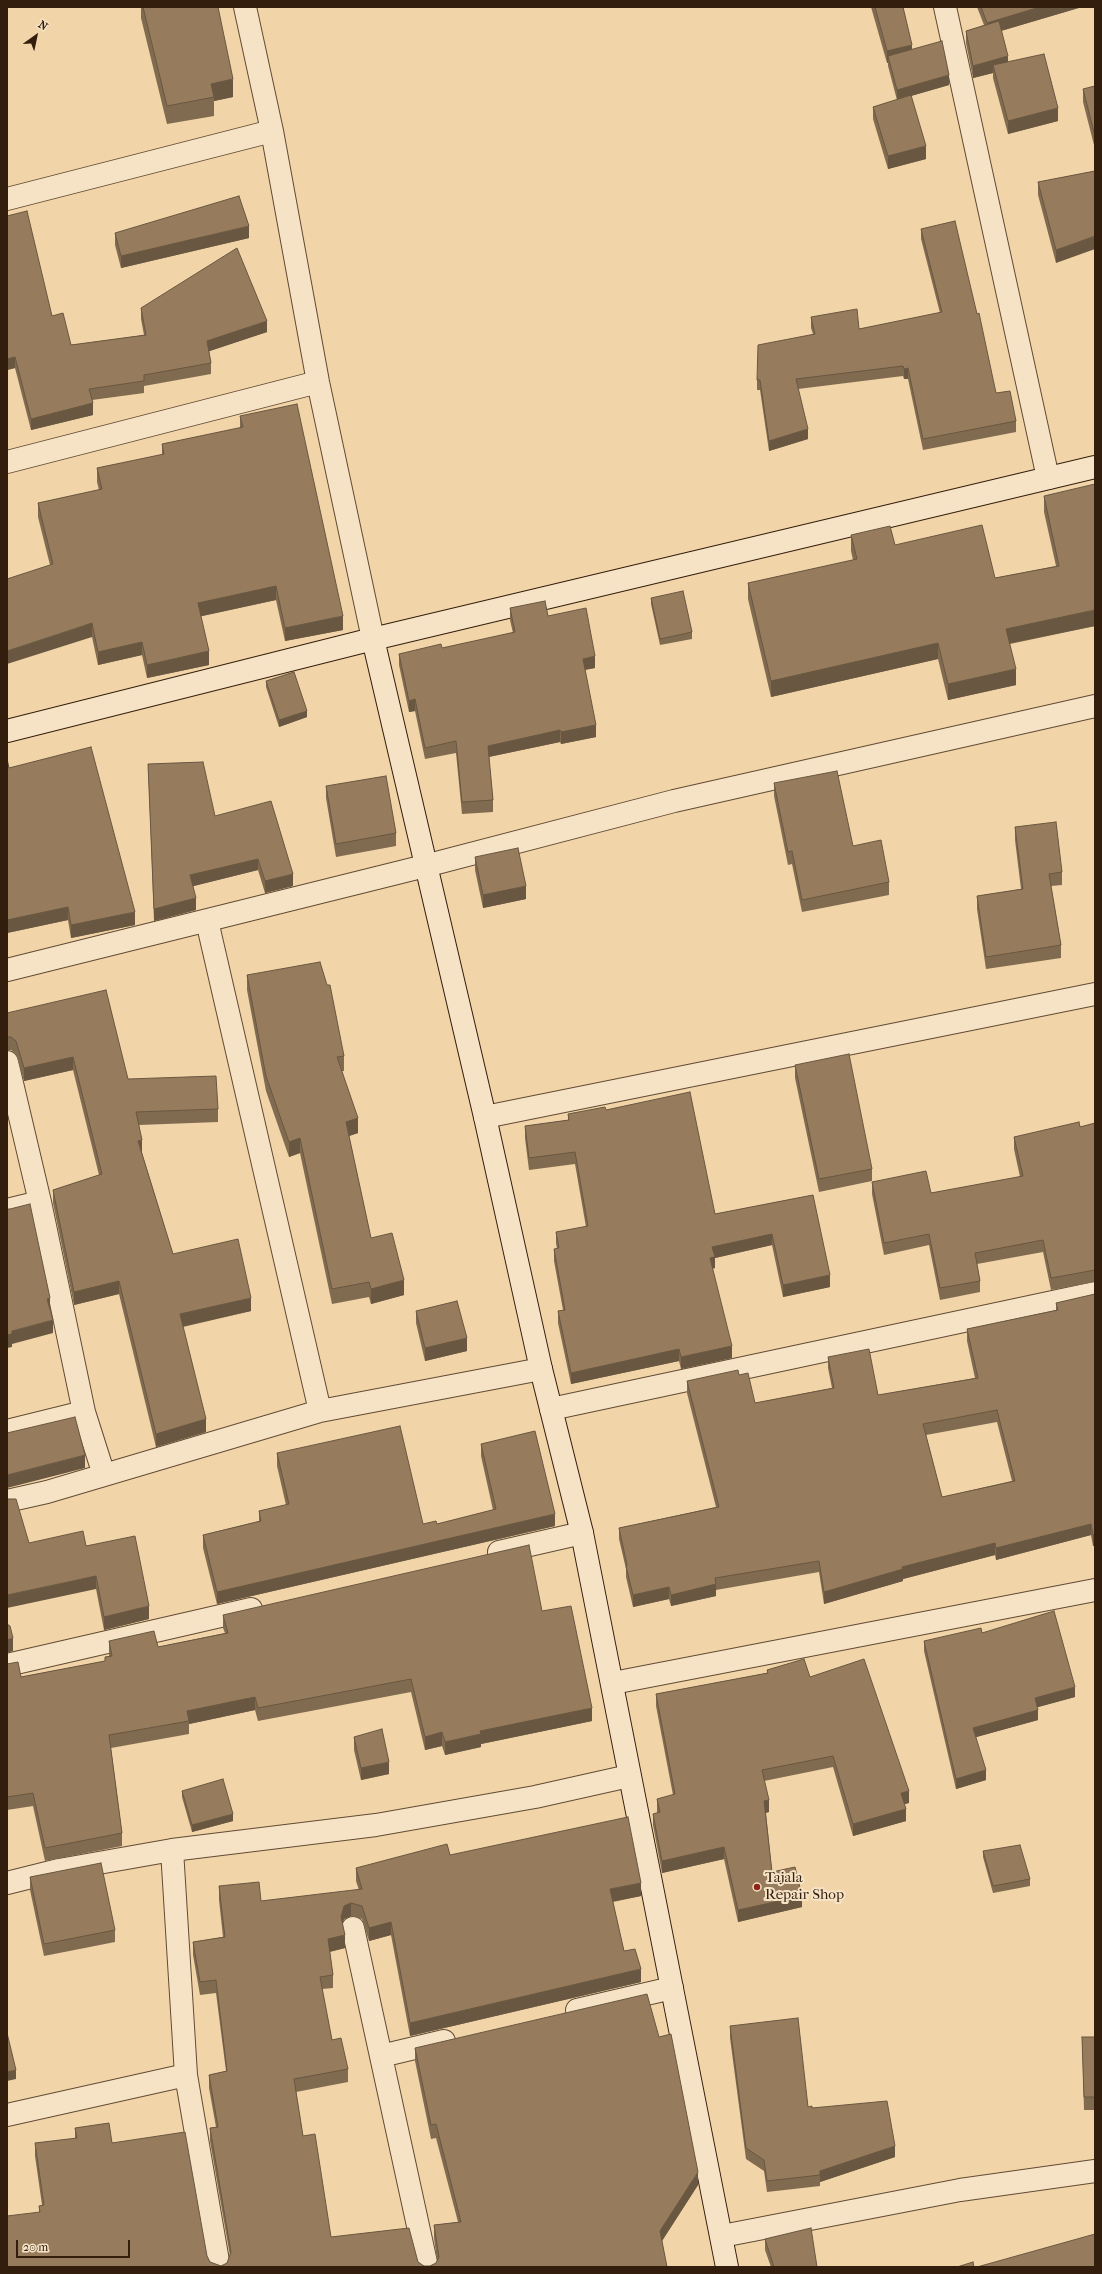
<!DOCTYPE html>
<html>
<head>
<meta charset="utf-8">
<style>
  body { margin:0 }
  #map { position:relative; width:1102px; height:2274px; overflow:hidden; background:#f1d4a7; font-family:"IM FELL French Canon",serif }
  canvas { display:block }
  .frame { position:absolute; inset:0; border:8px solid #331d0d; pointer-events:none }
  .north { position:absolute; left:16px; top:16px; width:40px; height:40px; -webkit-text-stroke:3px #f6e3c6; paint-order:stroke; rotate:33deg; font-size:11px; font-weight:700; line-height:16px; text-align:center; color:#331d0d }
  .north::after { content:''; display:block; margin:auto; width:14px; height:18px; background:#331d0d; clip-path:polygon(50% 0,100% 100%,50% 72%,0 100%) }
  .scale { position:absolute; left:16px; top:2240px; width:114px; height:18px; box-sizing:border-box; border:2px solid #331d0d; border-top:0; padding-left:5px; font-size:12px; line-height:14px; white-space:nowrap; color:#331d0d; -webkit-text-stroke:3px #f6e3c6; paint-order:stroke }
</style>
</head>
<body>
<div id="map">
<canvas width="1102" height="2274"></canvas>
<div class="frame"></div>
<div class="north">N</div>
<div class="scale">20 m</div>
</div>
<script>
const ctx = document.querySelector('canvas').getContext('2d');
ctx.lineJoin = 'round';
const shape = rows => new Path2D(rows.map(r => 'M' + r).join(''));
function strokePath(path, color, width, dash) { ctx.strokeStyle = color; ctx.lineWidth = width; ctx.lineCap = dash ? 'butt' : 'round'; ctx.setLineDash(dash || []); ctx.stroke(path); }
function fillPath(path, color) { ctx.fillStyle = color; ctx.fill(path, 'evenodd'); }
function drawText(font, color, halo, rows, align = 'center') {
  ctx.font = font + ' "IM FELL French Canon",serif'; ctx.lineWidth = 4; ctx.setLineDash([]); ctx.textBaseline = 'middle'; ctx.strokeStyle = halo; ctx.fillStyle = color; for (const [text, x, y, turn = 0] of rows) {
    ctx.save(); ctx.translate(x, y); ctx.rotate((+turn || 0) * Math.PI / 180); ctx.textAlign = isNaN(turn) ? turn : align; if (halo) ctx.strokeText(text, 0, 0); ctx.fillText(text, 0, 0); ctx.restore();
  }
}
const street = shape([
  [245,7,272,131,318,382,373,639],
  [945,7,1048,478],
  [7,199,272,131],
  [7,462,318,382],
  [207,921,320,1411],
  [7,970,425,866,674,801,1095,706],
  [7,1062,40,1202,7,1210],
  [485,1117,1095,994],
  [40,1202,84,1412,104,1475],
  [551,1409,1095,1293],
  [7,1431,84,1412],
  [7,1501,47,1492,320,1411,541,1369],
  [499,1552,582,1533],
  [7,1665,251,1609],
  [613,1683,1095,1590],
  [172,1850,186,2075,219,2267],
  [7,1883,59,1870,172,1850,376,1825,535,1797,629,1776],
  [353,1928,427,2267],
  [577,2010,672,1988],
  [381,2056,444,2041],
  [7,2115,186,2075],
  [722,2236,960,2190,1095,2171]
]);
const secondary = shape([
  [373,639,485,1117,541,1369,582,1533,727,2267],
  [7,731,373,639,1095,467]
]);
strokePath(street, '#624b34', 24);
strokePath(secondary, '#331d0d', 24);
strokePath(street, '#f6e3c6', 22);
strokePath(secondary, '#f6e3c6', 22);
fillPath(shape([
  [141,7,218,7,233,97,214,101,214,116,167,124,141,18],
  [871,7,903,7,912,49,949,85,911,96,926,159,888,169,873,119,873,107,897,100,888,66,888,63,887,63],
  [977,7,1082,7,1001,31,1008,62,1058,121,1008,134,993,78,993,73,973,78,966,43,966,31,984,25],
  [1095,86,1095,149,1083,102,1083,89],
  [1095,171,1056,263,1038,195,1038,182],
  [7,216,52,316,71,345,144,335,141,319,141,308,267,332,209,351,211,363,211,374,144,386,144,393,92,400,93,415,31,430,15,368,7,370],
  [921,229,996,393,1016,421,1016,432,923,450,908,379,904,379,903,376,798,389,808,439,769,451,760,390,757,390,757,380,813,334,811,328,811,317,859,329,940,313,921,239],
  [115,233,249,238,121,268,115,245],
  [240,416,343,630,285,641,276,600,201,616,209,665,147,678,142,655,98,665,92,637,50,565,38,517,38,503,99,490,97,482,97,468,162,455,162,444,240,428],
  [1044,496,1095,626,1010,644,1016,685,948,700,938,659,771,697,748,599,748,583,853,560,851,551,851,535,895,545,995,578,1056,566,1044,512],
  [651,598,692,632,692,639,660,645,651,604],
  [510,608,548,616,595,668,585,670,596,737,561,744,560,742,489,757,493,800,493,812,462,814,456,753,425,759,415,711,409,712,399,665,399,654,442,648,513,633,510,620],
  [266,681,307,717,279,727,266,687],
  [7,759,9,768,135,925,71,938,68,920,7,933],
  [148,764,215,816,293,886,265,893,258,870,193,886,196,910,154,921],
  [774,783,853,846,889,882,889,895,802,912,792,864,788,865,774,796],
  [326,786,396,833,396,846,336,857,326,798],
  [1015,827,1062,872,1062,885,1051,886,1061,945,1061,958,986,969,977,909,977,896,1021,889,1015,840],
  [475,857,526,899,483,908,475,870],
  [247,975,344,1056,344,1071,342,1071,358,1133,349,1136,371,1238,404,1295,371,1304,369,1297,332,1304,300,1153,289,1157,266,1091,247,990],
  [7,1013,128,1079,218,1109,218,1122,139,1125,142,1153,173,1254,251,1311,183,1327,206,1432,156,1447,119,1294,74,1305,53,1203,53,1190,99,1175,73,1070,24,1081,16,1054,11,1050,7,1050],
  [795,1065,872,1169,872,1181,819,1192,795,1078],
  [606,1110,715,1214,813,1195,830,1287,783,1297,772,1245,715,1258,715,1268,712,1269,732,1358,681,1369,679,1361,571,1384,558,1323,558,1311,563,1310,554,1261,554,1249,557,1249,556,1243,556,1232,586,1227,575,1164,529,1170,525,1138,525,1126,568,1120,568,1114],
  [1095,1123,1095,1282,1051,1290,1043,1252,977,1264,980,1281,980,1292,940,1300,929,1245,884,1255,872,1194,872,1182,931,1193,1020,1177,1014,1149,1014,1137,1080,1127],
  [1095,1294,1095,1546,1093,1546,1091,1535,996,1560,995,1555,903,1579,903,1581,824,1604,819,1572,716,1590,716,1596,671,1606,669,1599,633,1607,626,1577,626,1569,619,1539,619,1528,716,1507,687,1393,687,1381,739,1375,755,1403,832,1388,828,1368,828,1357,878,1395,975,1378,967,1341,967,1329,1056,1310,1056,1303],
  [997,1422,1012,1481,942,1497,926,1435],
  [416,1311,467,1351,425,1361,416,1323],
  [481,1444,555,1526,217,1604,203,1548,203,1535,259,1521,259,1511,286,1505,277,1466,277,1453,423,1524,437,1524,493,1510,481,1456],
  [29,1543,86,1546,149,1619,104,1630,96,1589],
  [542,1611,592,1721,481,1744,481,1747,445,1755,442,1746,425,1750,411,1692,258,1721,255,1710,189,1724,189,1734,111,1748,122,1833,122,1846,45,1861,33,1806,7,1810,7,1664,21,1677,105,1661,105,1657,109,1656,109,1641,158,1647,225,1633,223,1628,223,1615],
  [982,1633,1075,1697,1037,1707,1038,1720,976,1737,986,1780,956,1789,924,1651,924,1641],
  [767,1670,810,1677,909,1803,904,1804,906,1821,853,1836,833,1767,764,1781,769,1812,766,1813,772,1872,802,1907,738,1922,724,1859,662,1873,653,1825,653,1814,657,1813,657,1799,673,1795,656,1706,656,1694,767,1673],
  [354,1737,389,1774,361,1780,354,1750],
  [182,1791,233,1821,192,1832,182,1797],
  [983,1851,1030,1879,1030,1886,993,1893,983,1857],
  [450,1855,641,1896,613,1902,624,1951,641,1982,410,2036,391,1935,369,1941,362,1919,351,1916,344,1919,342,1925,345,1948,330,1952,333,1975,333,1988,322,1989,332,2040,348,2069,348,2082,296,2092,303,2136,331,2237,418,2262,424,2266,430,2266,436,2263,437,2260,434,2238,434,2225,458,2222,436,2138,431,2139,415,2061,415,2048,698,2185,662,2241,667,2267,7,2267,39,2212,39,2206,42,2205,35,2156,35,2143,75,2139,75,2128,112,2143,207,2256,210,2262,221,2266,227,2263,230,2256,210,2141,210,2128,216,2127,209,2088,209,2075,226,2071,216,1993,200,1995,193,1955,193,1942,223,1937,219,1900,219,1886,261,1901,359,1890,356,1881,356,1868],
  [30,1877,115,1930,115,1942,44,1956,30,1890],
  [730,2026,808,2107,812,2108,895,2157,820,2182,820,2186,767,2192,764,2171,746,2159,730,2038],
  [1082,2037,1095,2037,1095,2110,1084,2110],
  [765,2239,817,2267,771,2267,765,2250]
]), '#816b50');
fillPath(shape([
  [1040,7,1082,7,987,35,987,23],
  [912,45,912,56,888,56,888,63,887,63,887,51],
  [1008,56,1008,69,993,65,993,73,973,78,973,66],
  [949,75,949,85,897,100,897,90],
  [233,79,233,97,214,101,214,97,211,84],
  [1058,108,1058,121,1008,134,1008,121],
  [926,146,926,159,888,169,888,156],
  [249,226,249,238,121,268,121,256],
  [1095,236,1095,249,1056,263,1056,250],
  [267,321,267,332,207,352,207,341],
  [15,357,15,368,7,370,7,359],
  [908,368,908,379,904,379,904,369],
  [93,403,93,415,31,430,31,419],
  [808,429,808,439,769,451,769,441],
  [276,586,276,600,198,617,198,603],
  [1095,610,1095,626,1006,644,1006,629],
  [343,616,343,630,285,641,285,628],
  [92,623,92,637,7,664,7,651],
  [142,642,142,655,98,665,98,652],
  [938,643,938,659,771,697,771,681],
  [209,651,209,665,147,678,147,665],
  [595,656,595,668,583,670,583,659],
  [1016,669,1016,685,948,700,948,684],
  [7,695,8,695,8,709,7,709],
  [415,699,415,711,409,712,409,701],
  [307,711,307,717,279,727,279,720],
  [596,725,596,737,561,744,561,732],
  [560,730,560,742,488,757,488,746],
  [258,859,258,870,190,887,190,875],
  [293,874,293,886,265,893,265,881],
  [526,886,526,899,483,908,483,895],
  [196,898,196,910,154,921,154,909],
  [68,907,68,920,7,933,7,920],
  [135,912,135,925,71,938,71,925],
  [73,1057,73,1070,24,1081,24,1068],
  [358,1118,358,1133,346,1137,346,1122],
  [300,1138,300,1153,289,1157,289,1142],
  [142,1140,142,1153,138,1154,138,1141],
  [7,1142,8,1142,8,1155,7,1155],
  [772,1234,772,1245,715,1258,715,1268,710,1269,710,1258,712,1247],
  [830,1275,830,1287,783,1297,783,1285],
  [404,1280,404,1295,371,1304,371,1289],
  [119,1281,119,1294,74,1305,74,1292],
  [50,1298,50,1312,47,1299],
  [251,1298,251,1311,180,1327,180,1314],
  [53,1320,53,1333,12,1344,12,1347,7,1348,7,1335,12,1331],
  [467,1338,467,1351,425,1361,425,1348],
  [732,1346,732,1358,681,1369,681,1357],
  [679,1349,679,1361,571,1384,571,1373],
  [206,1419,206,1432,156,1447,156,1434],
  [85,1455,85,1468,7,1488,7,1475],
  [555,1514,555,1526,217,1604,217,1592],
  [1091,1524,1091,1535,996,1560,996,1548],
  [1095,1534,1095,1546,1093,1546,1093,1535],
  [995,1543,995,1555,903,1579,903,1581,824,1604,824,1592,902,1567],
  [96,1576,96,1589,7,1608,7,1595],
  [716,1584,716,1596,671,1606,671,1595],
  [669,1587,669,1599,633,1607,633,1595],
  [149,1606,149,1619,104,1630,104,1617],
  [13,1638,13,1651,7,1653,7,1640],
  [1075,1687,1075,1697,1035,1708,1035,1698],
  [255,1697,255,1710,189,1724,189,1721,187,1711],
  [592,1708,592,1721,481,1744,481,1747,445,1755,445,1742,480,1731],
  [1038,1710,1038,1720,973,1738,973,1728],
  [442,1732,442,1746,425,1750,425,1737],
  [389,1762,389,1774,361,1780,361,1768],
  [986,1770,986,1780,956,1789,956,1779],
  [909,1791,909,1803,901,1805,901,1793],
  [769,1800,769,1812,764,1813,764,1801],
  [906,1809,906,1821,853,1836,853,1824],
  [233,1814,233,1821,192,1832,192,1825],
  [724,1847,724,1859,662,1873,662,1861],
  [641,1883,641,1896,610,1902,610,1889],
  [802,1896,802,1907,738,1922,738,1910],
  [351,1903,351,1916,344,1919,341,1930,341,1917,344,1906],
  [391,1922,391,1935,369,1941,369,1928],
  [345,1935,345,1948,328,1952,328,1939],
  [641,1969,641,1982,410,2036,410,2023],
  [16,2070,16,2079,7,2081,7,2072],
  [895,2146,895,2157,820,2182,820,2171],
  [698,2172,698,2185,660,2244,660,2231]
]), '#695741');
const building = shape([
  [143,7,218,7,233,79,211,84,214,97,167,106,143,7],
  [875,7,903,7,912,45,887,51,875,7],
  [981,7,1040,7,987,23,981,7],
  [999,21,1008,56,973,66,966,31,999,21],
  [942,41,949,75,897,90,888,56,942,41],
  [1044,54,1058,108,1008,121,993,65,1044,54],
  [1095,86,1095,136,1083,89,1095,86],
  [911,95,926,146,888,156,873,107,911,95],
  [1095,171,1095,236,1056,250,1038,182,1095,171],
  [239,196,249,226,121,256,115,233,239,196],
  [27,211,52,316,63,313,71,345,146,335,141,308,237,248,267,321,207,341,211,363,144,375,144,381,89,389,93,403,31,419,15,357,7,359,7,216,27,211],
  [955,221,977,314,979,313,996,393,1010,391,1016,421,923,439,908,368,904,369,903,366,796,379,808,429,769,441,760,380,757,380,758,345,815,334,811,317,857,309,859,329,942,312,921,229,955,221],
  [297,404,343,616,285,628,276,586,198,603,209,651,147,665,142,642,98,652,92,623,7,651,7,579,53,564,38,503,102,489,97,468,164,454,162,444,243,427,240,416,297,404],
  [1095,484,1095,610,1006,629,1016,669,948,684,938,643,771,681,748,583,857,559,851,535,890,526,895,545,982,525,995,578,1059,566,1044,496,1095,484],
  [683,591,692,632,660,639,651,598,683,591],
  [545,601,548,616,586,608,595,656,583,659,596,725,561,732,560,730,488,746,493,800,462,802,456,741,425,748,415,699,409,701,399,654,441,644,442,648,515,632,510,608,545,601],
  [294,672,307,711,279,720,266,681,294,672],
  [91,747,135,912,71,925,68,907,7,920,7,759,9,768,91,747],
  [203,762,215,816,271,801,293,874,265,881,258,859,190,875,196,898,154,909,148,764,203,762],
  [837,771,853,846,881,840,889,882,802,900,792,851,788,852,774,783,837,771],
  [386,776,396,833,336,844,326,786,386,776],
  [1056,822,1062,872,1049,874,1061,945,986,957,977,896,1023,889,1015,827,1056,822],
  [518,848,526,886,483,895,475,857,518,848],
  [320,962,327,985,330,985,344,1056,337,1057,358,1118,346,1122,371,1238,392,1233,404,1280,371,1289,369,1282,332,1289,300,1138,289,1142,266,1076,247,975,320,962],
  [106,990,128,1079,216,1076,218,1109,136,1112,142,1140,138,1141,173,1254,238,1239,251,1298,180,1314,206,1419,156,1434,119,1281,74,1292,53,1190,102,1174,73,1057,24,1068,16,1041,11,1037,7,1037,7,1013,106,990],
  [849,1054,872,1169,819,1179,795,1065,849,1054],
  [690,1092,715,1214,813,1195,830,1275,783,1285,772,1234,712,1247,715,1257,710,1258,732,1346,681,1357,679,1349,571,1373,558,1311,565,1310,554,1249,559,1248,556,1232,588,1226,575,1152,529,1158,525,1126,569,1120,568,1114,605,1107,606,1110,690,1092],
  [1079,1122,1080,1127,1095,1123,1095,1270,1051,1278,1043,1240,975,1253,980,1281,940,1288,929,1234,884,1243,872,1182,926,1171,931,1193,1023,1176,1014,1137,1079,1122],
  [30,1204,50,1298,47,1299,53,1320,12,1331,12,1334,7,1335,7,1209,10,1209,30,1204],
  [1095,1294,1095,1534,1093,1535,1091,1524,996,1548,995,1543,902,1567,903,1569,824,1592,819,1561,715,1578,716,1584,671,1595,669,1587,633,1595,626,1566,627,1565,619,1528,719,1507,687,1381,738,1370,739,1375,748,1373,755,1403,834,1388,828,1357,869,1349,878,1395,978,1378,967,1329,1058,1310,1056,1303,1095,1294],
  [997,1410,1015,1481,942,1497,923,1424,997,1410],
  [457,1301,467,1338,425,1348,416,1311,457,1301],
  [75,1417,85,1455,7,1475,7,1433,75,1417],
  [400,1426,423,1524,436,1521,437,1524,496,1509,481,1444,535,1431,555,1514,217,1592,203,1535,261,1521,259,1511,289,1504,277,1453,400,1426],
  [7,1499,16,1499,29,1543,83,1531,86,1546,135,1536,149,1606,104,1617,96,1576,7,1595,7,1499],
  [529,1545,542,1611,571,1606,592,1708,480,1731,481,1734,445,1742,442,1732,425,1737,411,1679,258,1708,255,1697,187,1711,189,1721,109,1735,122,1833,45,1848,33,1793,7,1797,7,1664,18,1662,21,1677,105,1661,105,1657,112,1656,109,1641,154,1631,158,1647,228,1633,223,1615,529,1545],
  [1054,1611,1075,1687,1035,1698,1038,1710,973,1728,986,1770,956,1779,924,1641,981,1628,982,1633,1054,1611],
  [7,1624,10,1626,13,1638,7,1640,7,1624],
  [804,1659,810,1677,864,1659,909,1791,901,1793,906,1809,853,1824,833,1756,762,1770,769,1800,764,1801,772,1872,795,1867,802,1896,738,1910,724,1847,662,1861,653,1814,660,1812,657,1799,675,1794,656,1694,768,1673,767,1670,804,1659],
  [382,1729,389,1762,361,1768,354,1737,382,1729],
  [223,1779,233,1814,192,1825,182,1791,223,1779],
  [628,1817,641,1883,610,1889,624,1951,635,1949,641,1969,410,2023,391,1922,369,1928,362,1906,351,1903,344,1906,341,1917,345,1935,328,1939,333,1975,320,1977,332,2040,341,2038,348,2069,294,2079,303,2136,315,2134,331,2237,409,2228,418,2262,424,2266,430,2266,436,2263,439,2257,434,2225,461,2222,436,2124,431,2125,415,2048,647,1994,659,2037,671,2034,698,2172,660,2231,667,2267,7,2267,7,2216,40,2212,39,2206,44,2205,35,2143,77,2138,75,2128,109,2123,112,2143,185,2132,207,2256,210,2262,221,2266,227,2263,231,2252,210,2128,218,2127,209,2075,227,2071,216,1980,200,1982,193,1942,225,1937,219,1886,259,1882,261,1901,362,1889,356,1868,447,1844,450,1855,628,1817],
  [1020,1845,1030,1879,993,1886,983,1851,1020,1845],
  [101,1863,115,1930,44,1944,30,1877,101,1863],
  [798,2018,808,2107,812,2106,812,2108,887,2101,895,2146,820,2171,820,2175,767,2181,764,2160,746,2148,730,2026,798,2018],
  [7,2033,16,2070,7,2072,7,2033],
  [1082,2037,1095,2037,1095,2097,1084,2097,1082,2037],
  [811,2228,817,2267,774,2267,765,2239,811,2228],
  [1095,2234,1095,2267,977,2267,1095,2234],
  [973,2262,974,2267,957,2267,973,2262]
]);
fillPath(building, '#967c5d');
strokePath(building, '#695741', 1);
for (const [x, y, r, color] of [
  [757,1887,4,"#8f2418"]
]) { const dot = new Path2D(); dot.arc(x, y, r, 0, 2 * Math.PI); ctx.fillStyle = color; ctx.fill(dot); strokePath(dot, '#f6e3c6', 1.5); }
drawText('15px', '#331d0d', '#f6e3c6', [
  ["Tajala",765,1878],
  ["Repair Shop",765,1895]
], 'left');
</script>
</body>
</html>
